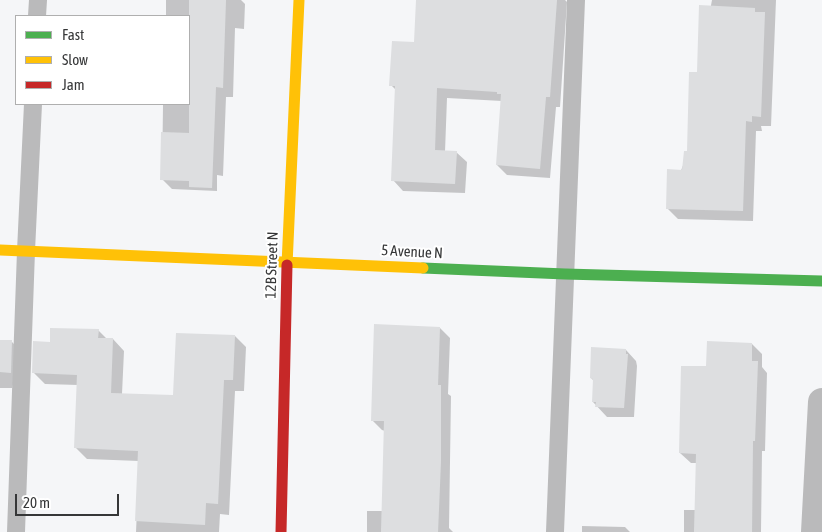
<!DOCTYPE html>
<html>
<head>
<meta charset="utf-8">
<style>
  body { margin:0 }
  #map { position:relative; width:822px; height:532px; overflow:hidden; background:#f5f6f8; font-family:"Asap Condensed",sans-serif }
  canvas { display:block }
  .legend { position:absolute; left:15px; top:15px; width:175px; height:90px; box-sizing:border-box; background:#fff; border:1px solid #afafaf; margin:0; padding:6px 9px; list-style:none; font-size:15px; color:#363738 }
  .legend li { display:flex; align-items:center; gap:10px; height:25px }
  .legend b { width:25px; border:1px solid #afafaf }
  .scale { position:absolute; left:15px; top:494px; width:104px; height:22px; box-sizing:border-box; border:2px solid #363738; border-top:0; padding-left:6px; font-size:15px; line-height:18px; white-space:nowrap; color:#363738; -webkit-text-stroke:4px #fff; paint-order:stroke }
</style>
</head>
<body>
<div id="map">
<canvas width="822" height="532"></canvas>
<ul class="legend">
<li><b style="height:6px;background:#4caf50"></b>Fast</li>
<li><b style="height:6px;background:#ffc107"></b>Slow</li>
<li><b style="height:6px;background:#c62828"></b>Jam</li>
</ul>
<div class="scale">20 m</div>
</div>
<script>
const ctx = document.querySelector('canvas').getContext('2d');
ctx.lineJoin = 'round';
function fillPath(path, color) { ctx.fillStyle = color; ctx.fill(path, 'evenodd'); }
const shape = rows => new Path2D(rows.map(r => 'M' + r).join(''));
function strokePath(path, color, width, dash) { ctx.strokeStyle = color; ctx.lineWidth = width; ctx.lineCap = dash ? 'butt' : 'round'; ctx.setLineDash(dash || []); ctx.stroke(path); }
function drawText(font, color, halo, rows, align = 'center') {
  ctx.font = font + ' "Asap Condensed",sans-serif'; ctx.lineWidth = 4; ctx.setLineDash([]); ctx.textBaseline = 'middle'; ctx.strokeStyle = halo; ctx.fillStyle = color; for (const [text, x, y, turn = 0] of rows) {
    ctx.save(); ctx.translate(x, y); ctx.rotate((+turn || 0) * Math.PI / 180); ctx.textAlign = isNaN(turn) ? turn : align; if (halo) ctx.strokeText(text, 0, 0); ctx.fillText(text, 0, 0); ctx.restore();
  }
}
fillPath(shape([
  [166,0,241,0,245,4,244,29,235,28,233,97,226,97,223,176,217,175,217,191,172,189,162,179,163,105,162,104,189,104,189,16,166,16],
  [417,0,565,0,567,2,560,107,556,107,550,178,507,175,497,165,502,101,447,98,445,152,456,152,467,162,465,193,403,191,393,180,396,90,391,85,416,43],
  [712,0,776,0,771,126,761,126,762,131,756,131,753,221,678,219,667,208,688,152,698,74],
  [440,328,450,338,448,394,451,396,449,528,453,532,367,532,367,511,383,511,385,431,382,430,372,420],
  [98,330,107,339,113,339,124,351,122,394,174,396,235,336,246,347,244,391,235,391,229,515,220,514,219,532,136,532,139,461,87,459,76,448,78,385,45,384,34,373,51,343],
  [0,341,12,342,22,352,12,388,0,388],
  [752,344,762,354,762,367,767,373,765,451,762,451,761,532,684,532,684,510,696,510,697,463,691,463,680,453,708,368],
  [626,350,636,361,637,366,634,417,607,417,593,402,594,381,591,378],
  [582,526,625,527,630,532,582,532]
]), '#0003');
fillPath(shape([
  [189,0,226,0,223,88,216,87,212,188,189,187,189,181,160,180,161,132,189,133],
  [416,0,557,0,550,97,546,97,540,169,496,165,501,94,497,94,497,92,437,88,435,150,457,151,455,184,391,181,395,86,389,86,392,41,414,42],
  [699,5,755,8,755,12,765,12,761,117,752,116,752,122,746,121,743,211,666,209,667,169,682,170,684,151,687,151,689,72,697,72],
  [374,324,440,327,438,385,441,385,441,461,438,532,381,532,384,421,371,421],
  [50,328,99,329,98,338,113,338,111,393,173,395,176,333,235,335,233,380,224,380,218,504,206,503,205,525,135,521,138,451,74,448,77,375,32,373,33,341,50,342],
  [0,340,12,340,11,373,0,372],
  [707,341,752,343,752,361,758,361,755,441,753,441,752,532,694,532,696,454,679,453,681,366,706,366],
  [591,347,626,349,626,354,628,354,624,408,595,407,596,402,592,402,593,379,590,378]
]), '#dddee0');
strokePath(shape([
  [37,16,38,0],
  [16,532,26,251,33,104],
  [555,532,576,0]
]), '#bababb', 18);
strokePath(shape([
  [815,532,822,402]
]), '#bababb', 28);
strokePath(shape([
  [423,268,565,274,822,281]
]), '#4caf50', 11);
strokePath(shape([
  [0,250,423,268],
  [287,265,299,0]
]), '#ffc107', 11);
strokePath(shape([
  [281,532,287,265]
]), '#c62828', 11);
drawText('15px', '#363738', '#fff', [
  ["5 Avenue N",412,252,3],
  ["12B Street N",272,265,-88]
]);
</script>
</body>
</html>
